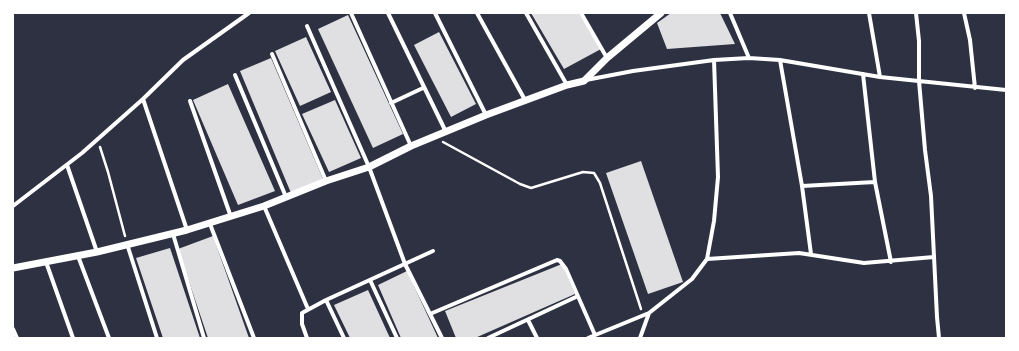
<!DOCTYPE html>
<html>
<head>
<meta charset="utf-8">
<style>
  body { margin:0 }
  #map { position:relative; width:1019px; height:351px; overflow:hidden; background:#2d3142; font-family:"Sofia Sans Condensed",sans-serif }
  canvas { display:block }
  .frame { position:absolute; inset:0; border:14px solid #fff; pointer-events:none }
</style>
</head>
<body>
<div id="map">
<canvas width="1019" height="351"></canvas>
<div class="frame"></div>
</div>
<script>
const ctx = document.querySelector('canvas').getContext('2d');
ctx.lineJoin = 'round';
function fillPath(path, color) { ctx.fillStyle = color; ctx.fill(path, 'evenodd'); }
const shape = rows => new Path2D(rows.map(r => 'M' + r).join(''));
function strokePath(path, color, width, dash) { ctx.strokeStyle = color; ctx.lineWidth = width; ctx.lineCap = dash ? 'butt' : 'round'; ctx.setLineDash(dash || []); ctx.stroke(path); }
fillPath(shape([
  [531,13,579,13,601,49,564,69],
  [671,13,720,13,735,44,667,49,657,23],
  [348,15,403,134,373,148,318,29],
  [439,32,476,104,451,117,414,45],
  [306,37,331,92,300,106,275,51],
  [271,58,323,179,291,193,240,71],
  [228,84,275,191,238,205,193,100],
  [335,100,361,158,329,172,302,114],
  [641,161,683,282,648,294,606,173],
  [213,236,249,338,208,338,178,249],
  [170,248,200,338,163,338,136,258],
  [562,264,575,294,475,338,456,338,445,311],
  [407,271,438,338,401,338,378,285],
  [368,290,390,338,350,338,334,305]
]), '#e0e0e3');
strokePath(shape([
  [443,142,520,184,531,188,583,172,594,173,600,183,641,309],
  [100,147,108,172,125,236]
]), '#fff', 2.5);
strokePath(shape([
  [351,13,411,146],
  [388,13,446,132],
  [435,13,486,115],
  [477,13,525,100],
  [526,13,567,85],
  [581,13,607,58],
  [730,13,749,58],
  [869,13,880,77],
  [916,13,919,41,919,81,925,150,931,196,937,317,939,338],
  [964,13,970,40,975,88],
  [307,26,369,167,405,264,442,338],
  [272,54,326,181],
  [780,60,802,186,811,254],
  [863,74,875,182,891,262],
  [235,75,286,197],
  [586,80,633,71,714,60,749,58,780,60,880,77,1006,90],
  [143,99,187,230],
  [190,101,231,217],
  [391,103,423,88],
  [67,165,97,252],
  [802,186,875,182],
  [13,206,82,153,143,99,183,60,249,13],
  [264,206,308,309],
  [210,224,254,338],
  [173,234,204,338],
  [127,244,157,338],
  [78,256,109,338],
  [707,259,799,253,864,263,934,257],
  [46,262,73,338],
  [370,280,397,338],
  [326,300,344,338],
  [430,314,557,260,560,261,566,269,595,335],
  [528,320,537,338],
  [13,329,17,338],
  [307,338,302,324,302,313,326,300,433,251],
  [488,338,578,296],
  [588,338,649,313],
  [640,338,649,313,692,279,707,259,714,221,718,177,714,60]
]), '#fff', 4);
strokePath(shape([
  [13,268,97,252,187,230,264,206,326,181,369,167,411,146,486,115,567,85,584,81,607,58,661,13]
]), '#fff', 7);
</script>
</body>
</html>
